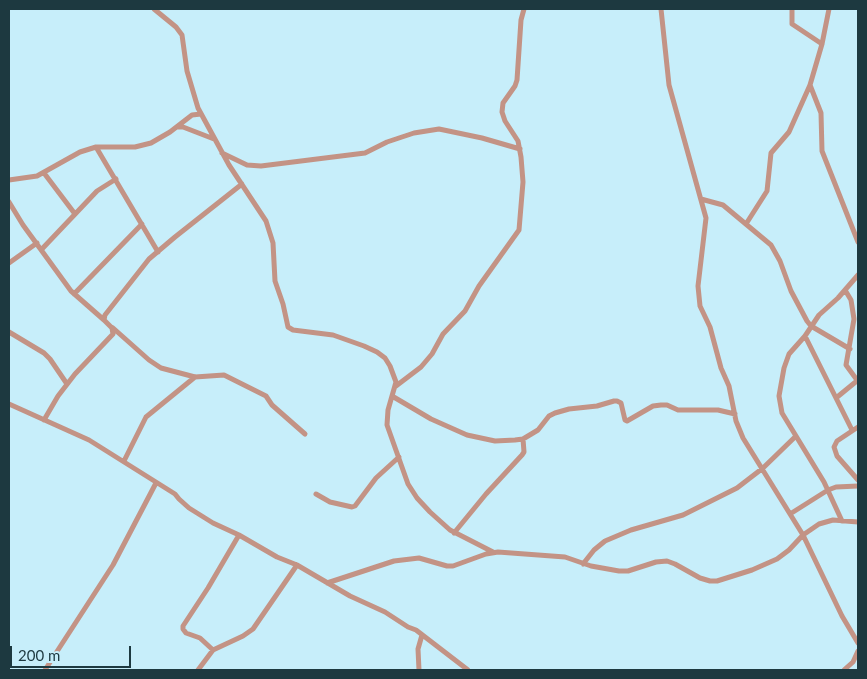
<!DOCTYPE html>
<html>
<head>
<meta charset="utf-8">
<style>
  body { margin:0 }
  #map { position:relative; width:867px; height:679px; overflow:hidden; background:#c7eefa; font-family:Lato,sans-serif }
  canvas { display:block }
  .frame { position:absolute; inset:0; border:10px solid #1d3940; pointer-events:none }
  .scale { position:absolute; left:10px; top:646px; width:121px; height:22px; box-sizing:border-box; border:2px solid #1d3940; border-top:0; padding-left:6px; font-size:15px; line-height:18px; white-space:nowrap; color:#1d3940; -webkit-text-stroke:4px #c7eefa; paint-order:stroke }
</style>
</head>
<body>
<div id="map">
<canvas width="867" height="679"></canvas>
<div class="frame"></div>
<div class="scale">200 m</div>
</div>
<script>
const ctx = document.querySelector('canvas').getContext('2d');
ctx.lineJoin = 'round';
const shape = rows => new Path2D(rows.map(r => 'M' + r).join(''));
function strokePath(path, color, width, dash) { ctx.strokeStyle = color; ctx.lineWidth = width; ctx.lineCap = dash ? 'butt' : 'round'; ctx.setLineDash(dash || []); ctx.stroke(path); }
strokePath(shape([
  [154,9,176,27,182,35,187,71,198,108,229,165,266,221,273,243,275,281,283,304,288,327,293,330,333,335,364,346,377,352,385,358,390,366,396,382,388,410,387,425,408,484,417,498,430,512,450,530,493,552],
  [661,9,669,85,706,218,698,286,700,306,710,327,721,368,729,386,736,421,743,438,803,535,842,616,858,643],
  [792,9,792,24,822,44],
  [810,85,821,113,822,151,858,242],
  [177,127,183,127,214,139],
  [96,147,158,252],
  [222,153,247,165,261,166,365,153,387,142,414,133,439,129,482,138,520,149],
  [44,173,75,214],
  [9,180,37,176,80,152,96,147,135,147,151,143,170,132,192,115,201,114],
  [701,199,723,205,771,245,780,261,791,291,807,321,811,326,850,349],
  [9,202,23,225,71,291,104,320],
  [746,224,767,191,771,153,789,132,810,85,822,44,829,9],
  [41,250,97,191,116,179],
  [9,263,37,243],
  [845,290,851,300,854,319,846,365,857,380],
  [74,294,142,224],
  [113,328,149,360,161,368,195,377,224,375,266,396,272,405,305,434],
  [9,332,44,353,50,359,67,384],
  [805,336,852,430],
  [396,386,421,367,432,354,443,334,465,311,479,286,519,230,523,182,521,157,518,141,505,121,502,112,503,103,515,86,517,80,521,20,524,9],
  [392,396,431,419,467,435,495,441,515,440,523,439,538,430,549,416,555,413,569,409,597,406,614,401,617,401,621,403,625,420,627,421,653,406,661,405,667,405,678,410,718,410,735,414],
  [836,398,858,380],
  [9,404,89,440,175,494,179,499,189,508,213,523,239,535,277,557,297,565,350,596,385,612,408,627,416,630,468,670],
  [44,420,58,396,75,374,113,334,112,328,104,320,105,315,149,259,175,237,242,184],
  [858,427,837,441,834,447,837,456,858,480],
  [124,461,146,417,195,377],
  [316,494,330,502,352,507,355,506,376,478,399,457],
  [790,514,828,490,836,487,858,486],
  [842,521,824,482,782,413,779,396,784,368,789,354,805,336,819,315,838,298,858,275],
  [454,533,486,494,522,455,524,452,523,439],
  [583,564,594,550,605,541,631,530,683,515,737,488,763,468,796,436],
  [327,583,394,561,419,558,447,566,453,566,486,554,498,552,565,557,591,566,619,571,628,571,656,562,667,561,675,564,700,578,710,581,717,581,752,570,777,559,789,550,803,535,819,524,833,520,858,522],
  [213,650,200,638,186,633,183,629,183,626,208,588,239,535],
  [45,670,113,565,156,483],
  [198,670,213,650,243,636,253,629,297,565],
  [419,670,418,649,422,635],
  [844,670,853,662,858,651]
]), '#c39385', 5);
</script>
</body>
</html>
